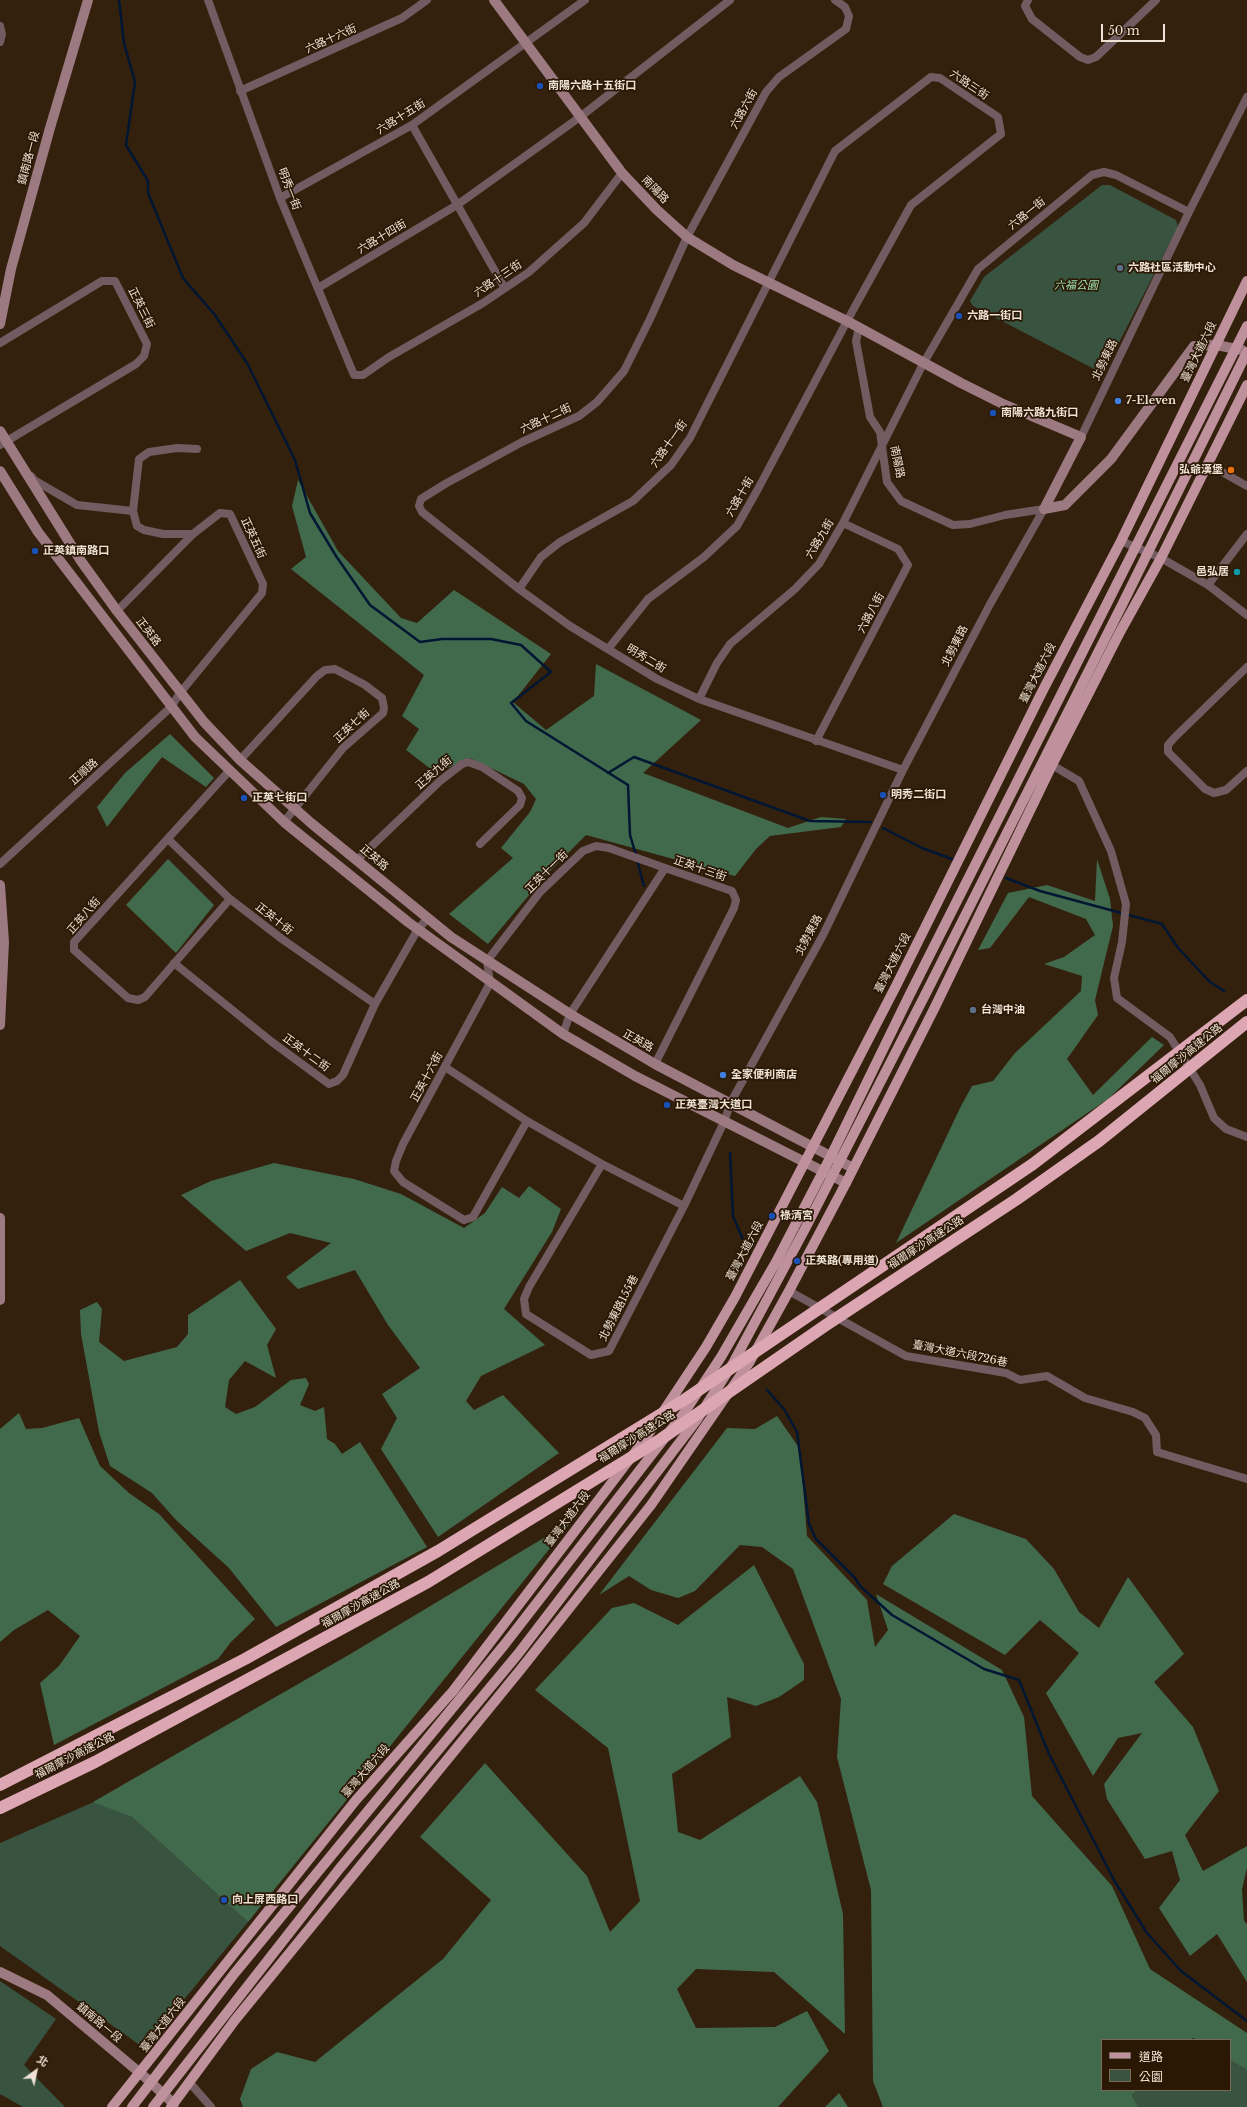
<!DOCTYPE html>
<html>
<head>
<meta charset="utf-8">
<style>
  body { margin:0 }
  #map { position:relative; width:1247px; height:2107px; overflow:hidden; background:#34210d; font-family:"Libre Baskerville","Noto Sans TC",serif }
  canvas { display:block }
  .legend { position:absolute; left:1101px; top:2039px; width:130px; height:52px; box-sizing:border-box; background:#2a1804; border:1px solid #796958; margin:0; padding:5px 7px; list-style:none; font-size:12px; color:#efe2d5 }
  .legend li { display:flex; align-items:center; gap:8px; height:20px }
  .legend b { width:20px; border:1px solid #796958 }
  .north { position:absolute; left:16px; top:2051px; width:40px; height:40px; -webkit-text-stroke:3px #2a1804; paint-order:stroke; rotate:33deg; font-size:11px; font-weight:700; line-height:16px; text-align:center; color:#efe2d5 }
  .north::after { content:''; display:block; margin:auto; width:14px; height:18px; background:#efe2d5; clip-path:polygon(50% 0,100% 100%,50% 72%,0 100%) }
  .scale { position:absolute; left:1101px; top:24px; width:64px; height:18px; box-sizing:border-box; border:2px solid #efe2d5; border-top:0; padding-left:5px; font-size:12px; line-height:14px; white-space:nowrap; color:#efe2d5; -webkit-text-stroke:3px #2a1804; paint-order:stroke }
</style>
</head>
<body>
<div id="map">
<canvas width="1247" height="2107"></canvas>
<ul class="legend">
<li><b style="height:5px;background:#be919c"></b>道路</li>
<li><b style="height:11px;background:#385440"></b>公園</li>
</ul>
<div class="north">北</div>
<div class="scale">50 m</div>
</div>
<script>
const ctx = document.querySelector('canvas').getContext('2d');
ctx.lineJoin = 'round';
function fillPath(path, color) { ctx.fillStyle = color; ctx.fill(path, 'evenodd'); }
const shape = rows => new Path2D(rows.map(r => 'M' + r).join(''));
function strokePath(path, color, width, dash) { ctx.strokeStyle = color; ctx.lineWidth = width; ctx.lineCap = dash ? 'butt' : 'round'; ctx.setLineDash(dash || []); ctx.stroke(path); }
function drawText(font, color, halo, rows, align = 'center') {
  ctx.font = font + ' "Libre Baskerville","Noto Sans TC",serif'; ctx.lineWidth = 3.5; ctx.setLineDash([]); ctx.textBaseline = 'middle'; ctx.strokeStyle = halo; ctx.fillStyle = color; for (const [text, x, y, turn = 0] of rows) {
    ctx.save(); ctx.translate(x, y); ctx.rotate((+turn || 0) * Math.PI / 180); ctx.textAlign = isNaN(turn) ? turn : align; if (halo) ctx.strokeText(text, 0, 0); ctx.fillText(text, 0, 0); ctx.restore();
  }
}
fillPath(shape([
  [1102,185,1110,185,1176,220,1178,227,1106,368,1100,372,973,306,970,301,984,277],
  [96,1801,132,1817,248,1922,144,2048,0,1946,0,1843],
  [0,1981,56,2019,24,2065,65,2107,23,2107,0,2094],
  [1230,2060,1247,2070,1247,2107,1138,2107,1132,2095,1138,2090,1230,2090]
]), '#385440');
fillPath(shape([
  [298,480,338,551,401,618,417,623,454,590,551,654,513,702,546,730,594,696,596,664,701,720,643,773,788,828,821,817,846,819,841,827,770,836,756,849,735,876,586,835,545,876,488,944,449,914,513,858,501,848,530,812,536,799,524,784,470,758,436,773,406,750,419,729,402,716,424,675,291,569,306,557,292,506],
  [170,734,214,778,206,787,162,757,107,827,97,807,125,773],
  [168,859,214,905,176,953,126,905],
  [1097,859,1110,899,1113,926,1095,1000,1098,1015,1067,1059,1093,1095,1152,1037,1164,1045,1108,1099,896,1243,961,1106,972,1086,993,1081,1015,1053,1081,991,1082,976,1044,964,1064,957,1095,935,1086,919,1029,897,990,948,978,950,1008,893,1047,885,1095,901],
  [274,1163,354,1179,401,1194,464,1228,485,1213,502,1187,519,1198,529,1186,561,1209,552,1232,504,1309,545,1345,481,1376,466,1401,474,1410,503,1395,559,1453,438,1537,381,1449,397,1418,382,1394,420,1368,388,1325,355,1270,298,1289,286,1277,331,1243,290,1233,246,1251,181,1195,211,1181],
  [240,1280,276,1329,267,1345,276,1378,245,1361,229,1380,225,1407,236,1414,255,1407,291,1380,306,1378,309,1384,300,1405,315,1411,324,1407,327,1439,335,1444,342,1454,360,1442,427,1547,276,1627,229,1568,176,1520,152,1493,110,1466,99,1432,81,1334,80,1310,97,1302,102,1309,99,1342,124,1361,177,1347,188,1334,188,1315],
  [19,1413,26,1429,42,1428,79,1418,100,1466,129,1493,159,1514,255,1619,231,1642,218,1659,54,1745,40,1683,59,1666,80,1636,48,1610,14,1630,0,1642,0,1429],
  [777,1416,800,1449,807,1536,867,1600,875,1647,888,1630,876,1594,1002,1670,1024,1717,1032,1796,1112,1886,1150,1969,1247,2033,1247,2070,1230,2060,1230,2040,1197,2040,1193,2038,1191,2040,1102,2040,1102,2090,1138,2090,1132,2095,1138,2107,883,2107,873,2081,871,1890,837,1757,841,1699,793,1569,762,1547,740,1545,695,1591,678,1598,651,1590,629,1576,599,1595,727,1428,755,1429],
  [954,1514,1026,1539,1054,1569,1079,1612,1099,1628,1128,1577,1184,1654,1154,1682,1193,1727,1219,1791,1185,1835,1203,1871,1247,1846,1247,1868,1242,1889,1244,1921,1247,1924,1247,1982,1217,1934,1190,1956,1159,1908,1180,1880,1172,1851,1145,1859,1107,1799,1104,1784,1142,1733,1118,1738,1093,1776,1046,1693,1079,1653,1040,1620,1005,1655,883,1584,892,1566],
  [572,1521,248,1922,132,1817,93,1802,352,1653],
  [754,1565,804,1664,804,1680,779,1697,756,1706,727,1697,731,1737,672,1774,678,1832,700,1840,800,1776,817,1802,843,1914,845,2034,774,1972,696,1969,677,1989,696,2028,775,2027,807,2011,829,2051,778,2107,243,2107,240,2099,251,2069,277,2052,315,2062,443,1959,491,1900,420,1837,485,1763,587,1876,610,1932,640,1901,608,1748,535,1690,612,1608,634,1603,678,1625],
  [839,2093,848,2107,825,2107]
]), '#416a4d');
strokePath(shape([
  [119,0,124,43,135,82,126,145,148,181,148,193,183,278,215,315,247,363,295,460,310,513,336,556,370,605,420,642,442,639,491,639,521,645,551,672,511,703,526,721,628,785,630,835,636,855],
  [608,773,634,757,810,821,871,822],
  [883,828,922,848,952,859],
  [637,860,644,886],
  [1006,878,1040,891,1162,924,1179,949,1210,982,1224,991],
  [730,1153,733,1216,749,1254],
  [767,1390,784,1409,797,1432,809,1524,816,1539,855,1578,860,1586,892,1615,984,1669,1019,1680,1049,1754,1114,1880,1147,1933,1181,1971,1247,2021]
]), '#001632', 2.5);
strokePath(shape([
  [208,0,280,198,354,375,363,375,389,357,483,303,529,272,584,223,622,173],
  [835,0,845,7,849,16,846,29,779,77,766,92,687,237,650,319,624,371,597,402,579,416,522,442,445,484,421,499,419,506,422,512,519,589,570,626,657,679,699,699,903,770],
  [1028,0,1025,6,1032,19,1080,57,1088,60,1096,57,1156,0],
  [0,26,2,34,0,42],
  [240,91,402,18,427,0],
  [412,125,504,287],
  [280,198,412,125,585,0],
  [318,288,457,205,580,117,730,0],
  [859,328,856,341,870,417,880,432,887,482,901,501,953,525,970,524,1005,515,1044,509],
  [0,343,102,281,115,281,147,344,144,356,136,364,0,445],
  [1081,437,1189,212,1247,97],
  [1208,464,1247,486],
  [31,476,34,480,77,505,133,511],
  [193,534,163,534,144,530,137,526,133,511,139,459,149,452,177,448,197,449],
  [1121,541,1161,558,1208,585,1247,615],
  [1208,585,1247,534],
  [519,589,541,557,560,542,633,501,671,465,690,438,835,151,931,77,940,78,998,117,1001,134,911,205,847,321,758,489,737,526,704,557,648,599,608,649],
  [1247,667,1174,738,1168,745,1168,752,1205,789,1214,793,1226,790,1247,771],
  [699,699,717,663,730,644,795,589,819,564,843,523,923,364,978,269,1092,175,1104,172,1116,175,1189,212],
  [816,741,908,565,898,549,843,523],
  [240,760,317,676,325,670,335,669,365,685,382,698,384,708,383,713,343,748,284,822],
  [1052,765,1079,781,1111,851,1126,904,1122,942,1114,978,1117,998,1170,1037,1200,1085,1214,1118,1226,1129,1247,1137],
  [230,770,74,942,74,950,128,998,138,1000,145,997,230,899],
  [168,839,230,899,282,939,375,1004],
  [357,860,440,781,462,764,468,762,482,767,518,791,522,798,520,805,480,844],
  [0,864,171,707,180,693,262,593,263,584,230,514,220,513,193,534,117,611],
  [174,963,272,1042,329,1084,337,1081,343,1075,375,1004,418,929,428,918],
  [563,1034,570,1014,665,868,732,891,736,900,734,908,655,1064],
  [445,1067,527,1121,602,1164,684,1206],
  [527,1121,473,1217,464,1220,403,1182,394,1171,396,1161,403,1144,490,983,487,961,540,892,583,851,596,846,609,848,665,868],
  [602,1164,529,1287,524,1299,526,1314,591,1355,609,1351,684,1206,724,1122,731,1102,823,935,903,770,989,606,1044,509],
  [789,1291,906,1356,1006,1373,1020,1380,1047,1376,1085,1398,1133,1412,1145,1418,1156,1435,1157,1452,1247,1479],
  [190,2083,211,2107]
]), '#725c61', 8);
strokePath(shape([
  [494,0,622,173,657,210,687,237,733,265,847,321,961,383,1001,403,1081,437,1044,509],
  [0,324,11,269,50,128,88,0],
  [0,431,81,561,117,611,204,722,240,760,311,823,451,937,570,1014,655,1064,853,1168],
  [0,471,38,532,195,737,284,822,408,922,563,1034,635,1076,846,1183],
  [1044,509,1065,505,1111,459,1194,346,1216,345,1242,350],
  [0,885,4,942,0,1025],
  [0,1218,0,1300],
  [0,1972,47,1995,146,2078,174,2104]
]), '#9d7a82', 10);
strokePath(shape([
  [112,2107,356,1800,453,1691,645,1439,706,1347,735,1297,896,986,1042,692,1121,541,1247,281],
  [132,2107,234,1974,505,1644,684,1413,721,1357,776,1262,831,1156,910,994,1247,326],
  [153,2107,340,1868,518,1654,696,1421,732,1365,806,1227,923,999,1121,607,1247,352],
  [171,2107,235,2020,521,1669,651,1505,749,1363,789,1291,846,1183,935,1007,1052,765,1120,632,1161,558,1247,385]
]), '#be919c', 10);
strokePath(shape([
  [0,1785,245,1659,438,1551,684,1400,1033,1164,1247,1000],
  [0,1808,95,1762,428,1582,661,1439,826,1325,1017,1199,1099,1141,1247,1022]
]), '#dca6b3', 12);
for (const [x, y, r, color] of [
  [540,86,4,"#1a4fb4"],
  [1120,268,4,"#5c6f8a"],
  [959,316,4,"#1a4fb4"],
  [1118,401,4,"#3f7fe0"],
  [993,413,4,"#1a4fb4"],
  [1231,470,4,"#e8710a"],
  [35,551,4,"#1a4fb4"],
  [1237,572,4,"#0f9aa8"],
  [883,795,4,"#1a4fb4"],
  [244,798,4,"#1a4fb4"],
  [973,1010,4,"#5c6f8a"],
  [723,1075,4,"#3f7fe0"],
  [667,1105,4,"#1a4fb4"],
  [772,1216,4,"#1a4fb4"],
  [797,1261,4,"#1a4fb4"],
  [224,1900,4,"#1a4fb4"]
]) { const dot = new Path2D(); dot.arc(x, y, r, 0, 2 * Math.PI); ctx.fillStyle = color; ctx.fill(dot); strokePath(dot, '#2a1804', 1.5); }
drawText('11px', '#efe2d5', '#2a1804', [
  ["六路十六街",331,39,-24],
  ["六路三街",969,85,34],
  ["六路六街",744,109,-61],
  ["六路十五街",401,117,-32],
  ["鎮南路一段",29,158,-75],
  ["明秀一街",289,189,69],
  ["南陽路",655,190,46],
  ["六路一街",1027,214,-39],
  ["六路十四街",382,237,-31],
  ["六路十三街",498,279,-34],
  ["正英三街",141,308,63],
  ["臺灣大道六段",1199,352,-64],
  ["北勢東路",1105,360,-64],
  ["六路十二街",546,419,-25],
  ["六路十一街",669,444,-55],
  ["南陽路",897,462,78],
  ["六路十街",740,497,-60],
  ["正英五街",253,538,65],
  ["六路九街",820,539,-59],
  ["六路八街",871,613,-62],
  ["正英路",148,632,52],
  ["北勢東路",955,646,-63],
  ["明秀二街",646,659,31],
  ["臺灣大道六段",1038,673,-63],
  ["正英七街",352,726,-43],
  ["正順路",84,772,-42],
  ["正英九街",434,773,-41],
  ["正英路",374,858,40],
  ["正英十三街",700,869,19],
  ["正英十一街",547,872,-45],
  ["正英八街",84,916,-49],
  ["正英十街",274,919,38],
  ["北勢東路",809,935,-62],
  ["臺灣大道六段",893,963,-63],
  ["正英路",638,1041,29],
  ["正英十二街",306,1053,36],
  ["福爾摩沙高速公路",1187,1054,-39],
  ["正英十六街",427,1077,-62],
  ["福爾摩沙高速公路",926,1243,-33],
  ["臺灣大道六段",745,1251,-62],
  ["北勢東路155巷",619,1308,-63],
  ["臺灣大道六段726巷",960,1354,11],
  ["福爾摩沙高速公路",637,1437,-32],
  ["臺灣大道六段",568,1519,-53],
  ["福爾摩沙高速公路",361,1604,-29],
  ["福爾摩沙高速公路",75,1756,-27],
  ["臺灣大道六段",366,1771,-49],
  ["鎮南路一段",99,2023,40],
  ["臺灣大道六段",163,2025,-52]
]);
drawText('bold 11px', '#efe2d5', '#2a1804', [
  ["南陽六路十五街口",548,86],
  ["六路社區活動中心",1128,268],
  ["六路一街口",967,316],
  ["7-Eleven",1126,401],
  ["南陽六路九街口",1001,413],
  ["弘爺漢堡",1223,470,"right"],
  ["正英鎮南路口",43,551],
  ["邑弘居",1229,572,"right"],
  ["明秀二街口",891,795],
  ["正英七街口",252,798],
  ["台灣中油",981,1010],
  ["全家便利商店",731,1075],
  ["正英臺灣大道口",675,1105],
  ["祿清宮",780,1216],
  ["正英路(專用道)",805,1261],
  ["向上屏西路口",232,1900]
], 'left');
drawText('italic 11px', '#9de0b0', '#2a1804', [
  ["六福公園",1076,286]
]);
</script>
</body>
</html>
